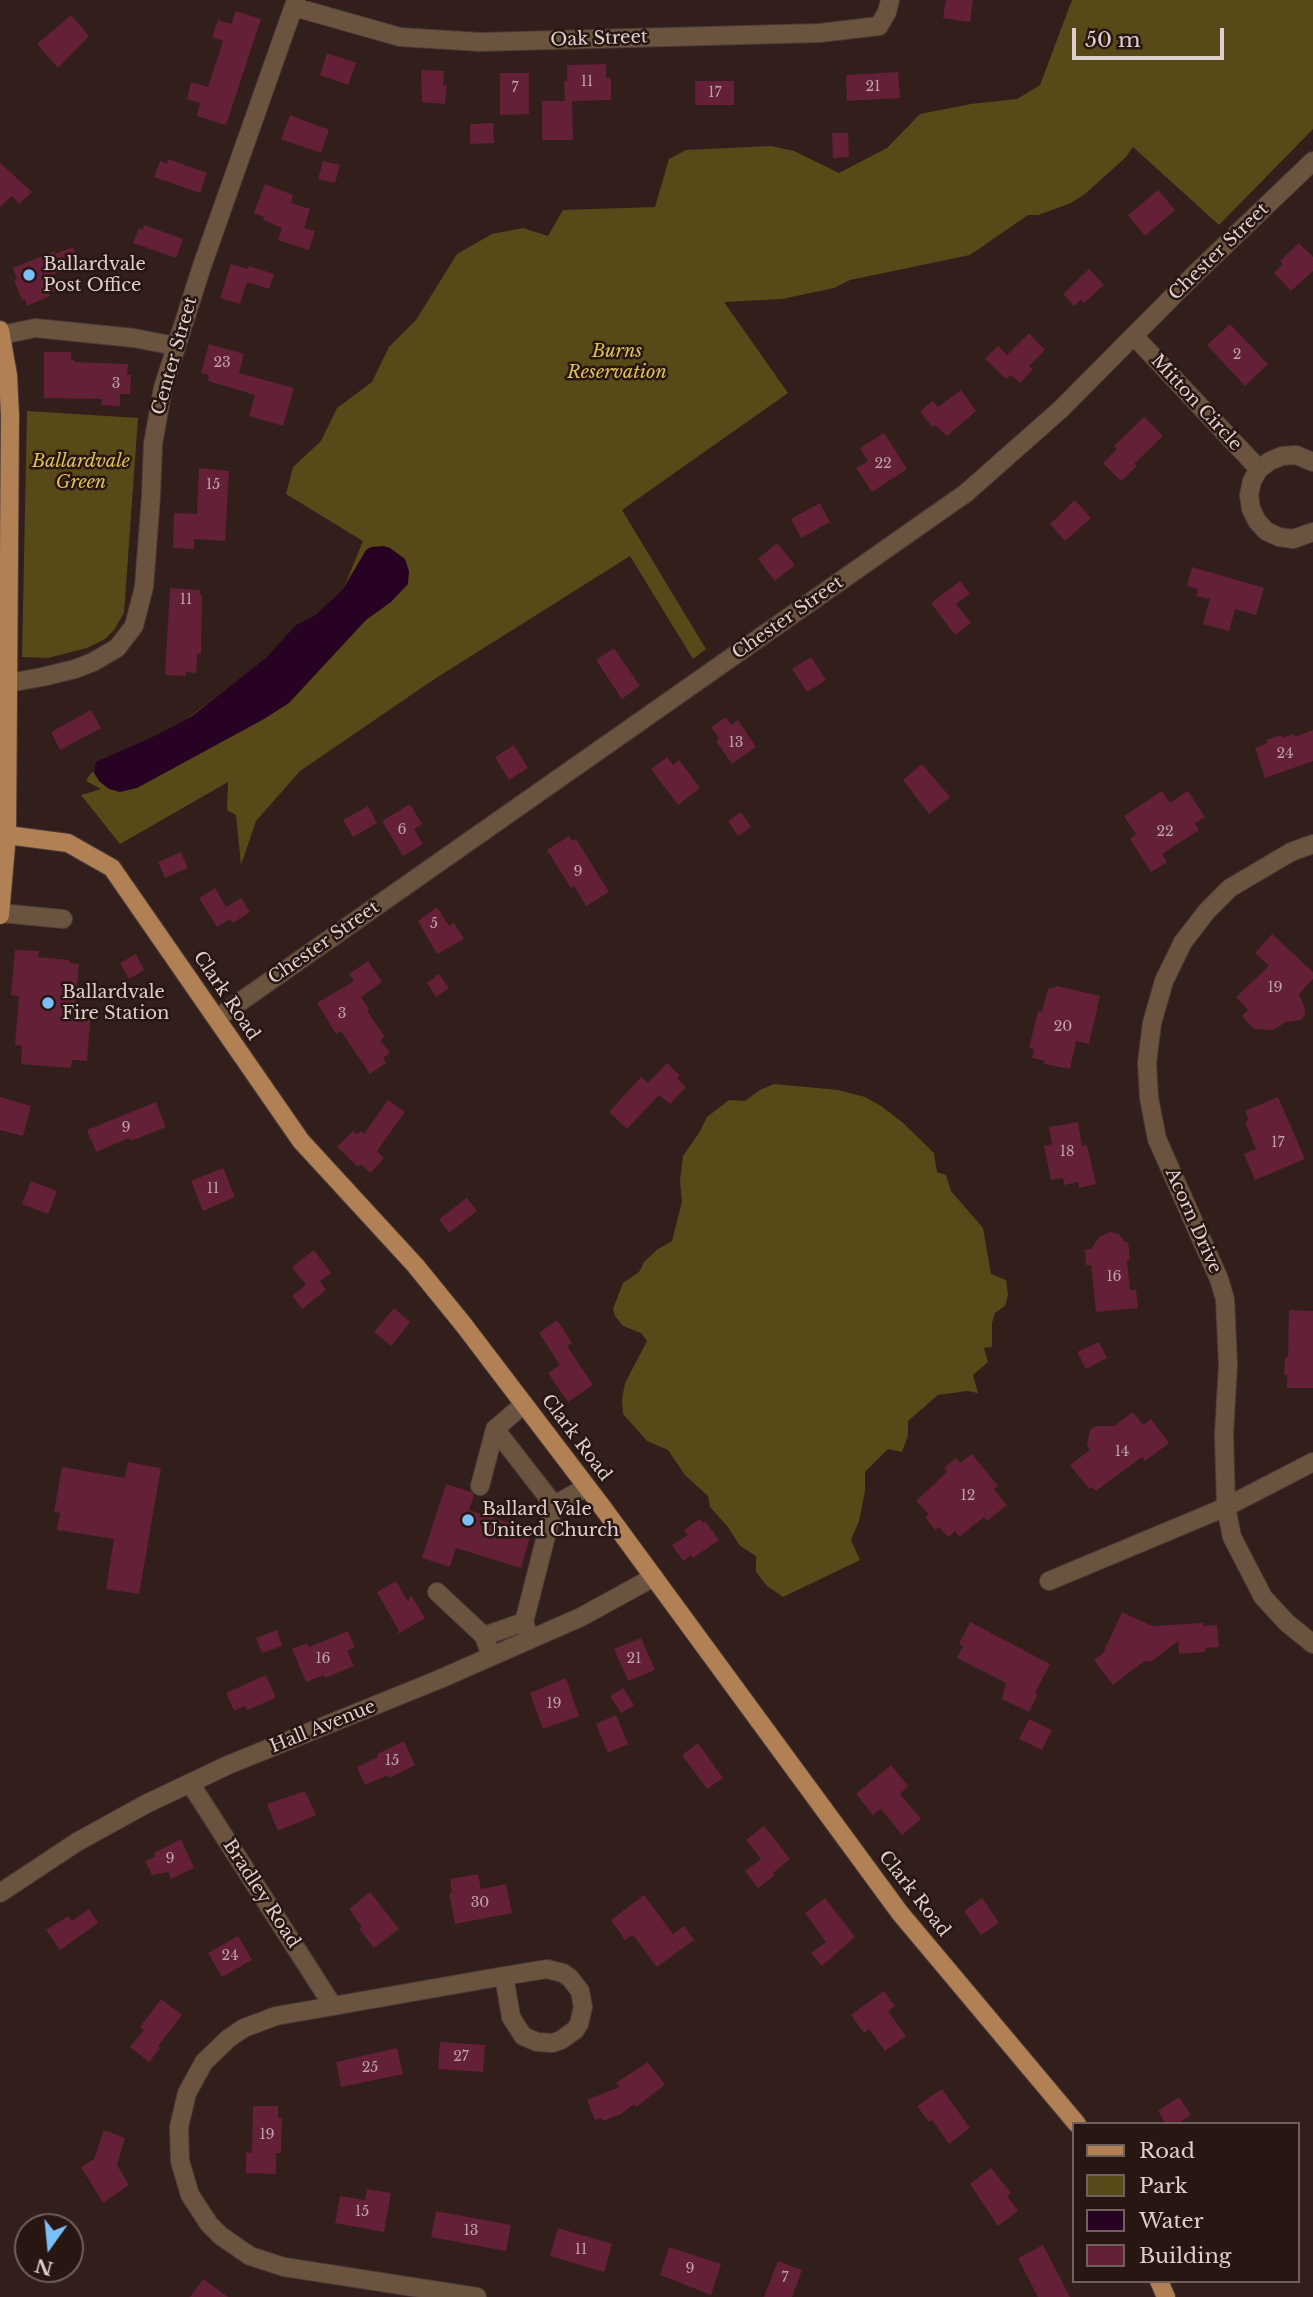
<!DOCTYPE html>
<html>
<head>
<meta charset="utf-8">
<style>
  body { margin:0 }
  #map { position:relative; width:1313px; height:2297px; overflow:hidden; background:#321f1b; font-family:"Libre Baskerville",serif }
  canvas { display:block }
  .legend { position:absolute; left:1072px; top:2122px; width:228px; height:161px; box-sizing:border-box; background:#271612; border:2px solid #70605c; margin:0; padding:9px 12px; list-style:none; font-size:21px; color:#ddcfcc }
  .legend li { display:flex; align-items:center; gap:14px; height:35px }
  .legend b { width:35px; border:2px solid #70605c }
  .north { position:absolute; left:14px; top:2213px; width:70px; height:70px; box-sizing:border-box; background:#271612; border:2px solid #70605c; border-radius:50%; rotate:195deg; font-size:19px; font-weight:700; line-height:28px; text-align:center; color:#ddcfcc }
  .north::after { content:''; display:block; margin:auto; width:24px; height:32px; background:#7abff8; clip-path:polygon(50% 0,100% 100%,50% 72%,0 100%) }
  .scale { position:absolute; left:1072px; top:28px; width:152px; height:32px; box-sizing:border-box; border:4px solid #ddcfcc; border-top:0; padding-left:9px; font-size:21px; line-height:24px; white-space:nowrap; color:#ddcfcc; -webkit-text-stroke:5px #271612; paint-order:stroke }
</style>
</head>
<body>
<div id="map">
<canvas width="1313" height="2297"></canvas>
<ul class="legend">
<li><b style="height:9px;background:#b18155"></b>Road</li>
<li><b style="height:19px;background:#574918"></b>Park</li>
<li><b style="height:19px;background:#270222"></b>Water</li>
<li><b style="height:19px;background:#632036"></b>Building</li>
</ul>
<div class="north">N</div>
<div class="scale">50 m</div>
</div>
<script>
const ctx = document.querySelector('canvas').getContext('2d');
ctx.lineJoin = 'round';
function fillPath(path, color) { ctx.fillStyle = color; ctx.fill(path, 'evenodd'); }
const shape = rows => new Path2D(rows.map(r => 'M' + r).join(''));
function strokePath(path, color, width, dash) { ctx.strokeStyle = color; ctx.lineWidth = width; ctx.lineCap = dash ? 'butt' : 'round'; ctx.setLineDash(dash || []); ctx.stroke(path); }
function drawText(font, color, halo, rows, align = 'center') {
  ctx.font = font + ' "Libre Baskerville",serif'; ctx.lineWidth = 5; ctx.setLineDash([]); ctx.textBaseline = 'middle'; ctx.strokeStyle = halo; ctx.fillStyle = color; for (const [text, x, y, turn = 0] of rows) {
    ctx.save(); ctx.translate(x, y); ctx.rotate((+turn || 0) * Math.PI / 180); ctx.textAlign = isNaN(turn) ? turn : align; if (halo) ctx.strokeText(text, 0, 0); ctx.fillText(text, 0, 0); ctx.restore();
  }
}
fillPath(shape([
  [1072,0,1313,0,1313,129,1219,225,1133,147,1125,158,1085,194,1071,203,1038,215,1028,215,970,255,850,280,834,288,782,299,724,302,788,393,622,510,706,649,693,659,630,556,433,680,300,771,256,821,241,865,236,815,227,810,228,782,120,844,81,795,101,789,86,781,90,774,188,718,236,682,260,667,340,597,363,541,286,494,293,467,321,441,337,408,372,382,389,347,416,320,457,254,492,234,523,228,548,236,563,210,655,207,669,159,686,150,771,146,794,151,839,173,887,148,920,114,971,104,1017,99,1040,85],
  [27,411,138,418,124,613,114,630,105,639,87,648,48,658,22,657],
  [774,1084,838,1090,865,1097,881,1106,902,1122,934,1153,937,1172,946,1175,951,1191,983,1228,991,1274,1006,1280,1008,1295,1005,1306,995,1313,992,1323,992,1347,984,1348,988,1362,973,1375,978,1393,967,1391,938,1395,908,1421,908,1436,902,1452,888,1449,865,1472,865,1491,859,1521,851,1540,860,1560,783,1597,767,1586,756,1572,756,1556,740,1546,728,1527,710,1507,708,1496,685,1475,668,1450,647,1441,623,1414,622,1399,625,1383,647,1341,641,1333,623,1326,615,1316,613,1309,623,1283,639,1272,644,1262,658,1249,672,1241,682,1202,680,1181,683,1156,699,1133,707,1117,729,1100,745,1101,760,1090]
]), '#574918');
fillPath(shape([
  [384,546,390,548,405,559,409,571,408,584,391,602,366,620,289,703,264,719,137,788,120,792,109,789,100,782,94,773,96,762,157,735,192,716,266,658,296,625,316,615,343,589,366,550,371,547]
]), '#270222');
fillPath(shape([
  [946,0,973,0,970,22,943,18],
  [236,11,261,19,226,125,197,116,200,103,187,99,191,82,208,87,223,41,212,37,218,20,231,24],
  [71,15,89,36,58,68,37,44],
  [327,53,356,63,348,85,320,75],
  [606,64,606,78,611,78,611,100,572,101,573,140,542,140,542,101,565,101,564,81,567,81,567,65],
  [421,70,444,71,443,85,447,85,445,104,422,102],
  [898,72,900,98,847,101,846,75],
  [500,73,529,73,529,114,500,115],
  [695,81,734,81,734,105,695,105],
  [290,115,329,130,321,153,281,139],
  [493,123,494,143,470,144,470,124],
  [832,133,848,133,849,157,833,158],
  [168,159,207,173,200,193,154,177,160,161,167,164],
  [323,161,340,165,335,183,318,179],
  [0,163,32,192,19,204,12,196,0,207],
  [265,184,293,195,291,203,310,209,304,228,315,231,309,250,278,240,282,228,263,220,264,217,254,213],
  [1158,190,1175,210,1145,236,1128,215],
  [144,225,183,239,176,258,133,243,139,228,143,230],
  [1299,243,1313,257,1313,271,1291,291,1274,273,1283,264,1280,261],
  [73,247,80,263,53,274,59,290,49,293,50,296,27,306,25,299,22,300,14,280,17,279,13,268,54,251,55,254],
  [231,264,248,269,249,266,274,274,269,289,247,282,240,304,220,298],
  [1089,269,1104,285,1084,303,1081,300,1074,306,1063,294],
  [1230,324,1268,364,1245,386,1207,345],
  [1029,333,1045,350,1029,366,1033,369,1020,383,1011,375,1006,379,985,359,998,346,1007,355],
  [209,344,244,354,239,373,294,388,283,426,249,416,255,395,208,381,209,375,201,373],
  [44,352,71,352,71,360,75,360,74,362,128,364,127,375,131,375,130,394,120,394,120,406,101,405,102,399,44,398],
  [961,390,976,411,947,436,935,425,932,427,920,411,933,401,938,407],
  [1144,417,1163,436,1134,464,1137,466,1121,481,1103,463,1117,449,1114,446],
  [884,433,907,469,872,492,856,468,868,461,860,448],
  [199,468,229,471,225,541,194,539,194,549,173,548,174,513,197,514],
  [1075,500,1091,518,1065,541,1050,524],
  [820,503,830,522,801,538,791,519],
  [777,543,795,565,775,581,758,559],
  [1192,567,1264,588,1256,615,1235,609,1229,631,1203,624,1210,599,1196,596,1198,589,1187,586],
  [960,581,970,594,956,604,971,623,955,635,931,603],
  [170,588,200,590,200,595,202,595,201,654,197,654,196,673,186,672,186,676,165,675],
  [614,648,640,686,622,699,596,660],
  [811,657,826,680,807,692,792,669],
  [91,710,101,728,60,750,51,732],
  [726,717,731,725,738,720,756,747,732,764,716,741,719,738,711,727],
  [1313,730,1313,761,1265,778,1255,748,1267,743,1266,740,1281,735,1282,738,1294,734,1295,737],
  [514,745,528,768,509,780,495,757],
  [667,757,673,765,679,760,700,788,678,805,651,769],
  [922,764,950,797,929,814,903,780],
  [1162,791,1170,803,1188,791,1205,817,1195,823,1199,830,1162,854,1167,862,1151,872,1130,839,1136,834,1124,816],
  [410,804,422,824,414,829,423,844,403,856,382,821],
  [368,806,377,823,353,837,343,820],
  [741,812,751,827,738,836,728,821],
  [569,836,572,841,576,839,609,892,586,906,574,886,571,888,547,850],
  [181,852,188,868,165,878,158,862],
  [215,888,226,907,241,898,250,912,233,923,230,919,217,927,199,898],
  [437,907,449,926,454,923,464,939,437,954,418,921],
  [1272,934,1313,972,1313,979,1299,994,1305,1008,1305,1014,1301,1020,1286,1022,1273,1030,1254,1029,1242,1016,1248,1010,1236,997,1269,966,1255,953],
  [15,950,39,951,38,957,69,960,69,963,79,964,75,1009,91,1011,87,1061,72,1060,71,1068,21,1064,22,1046,15,1045,19,996,11,995],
  [136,954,144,970,129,979,120,963],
  [368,961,382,982,361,997,369,1009,367,1011,385,1037,380,1040,390,1053,383,1058,386,1063,370,1074,341,1031,336,1034,317,1003,354,981,349,974],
  [439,974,449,988,436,997,427,983],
  [1057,986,1100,996,1089,1044,1076,1041,1070,1069,1044,1064,1045,1061,1032,1058,1034,1049,1029,1048,1038,1011,1042,1012,1048,989],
  [667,1063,680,1075,677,1078,686,1087,670,1104,659,1095,627,1129,609,1112,641,1077,648,1083],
  [0,1097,31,1106,23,1136,0,1130],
  [1278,1097,1305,1159,1255,1180,1244,1154,1256,1149,1245,1122,1249,1120,1245,1111],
  [388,1100,405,1112,377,1151,384,1158,370,1173,361,1164,358,1167,337,1147,353,1131,357,1135,361,1131,364,1134],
  [156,1102,166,1127,131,1141,129,1138,96,1152,87,1130],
  [1078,1122,1082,1146,1087,1145,1096,1184,1079,1188,1078,1182,1064,1185,1063,1178,1051,1180,1044,1146,1052,1144,1049,1127],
  [223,1168,235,1197,203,1211,191,1181],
  [31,1181,57,1191,48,1214,22,1204],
  [467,1198,477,1211,449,1233,439,1219],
  [1110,1232,1119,1234,1125,1242,1128,1242,1130,1259,1127,1260,1130,1290,1136,1290,1138,1308,1096,1312,1091,1265,1086,1265,1085,1250,1091,1249,1099,1237],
  [314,1250,331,1273,320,1281,326,1290,302,1309,292,1296,306,1285,292,1267],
  [394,1308,410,1322,391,1346,374,1332],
  [1289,1310,1313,1311,1313,1388,1287,1388,1287,1375,1284,1375,1285,1357,1288,1357],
  [557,1320,572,1343,567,1346,593,1385,568,1402,548,1373,560,1365,539,1333],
  [1099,1342,1107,1358,1086,1369,1077,1352],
  [1133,1412,1143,1425,1151,1419,1169,1443,1145,1461,1142,1457,1096,1491,1092,1487,1089,1489,1070,1465,1090,1450,1087,1445,1090,1430,1096,1426,1114,1426],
  [972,1454,998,1486,994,1489,1007,1505,987,1521,984,1517,959,1537,955,1531,948,1537,939,1527,935,1530,925,1517,929,1514,916,1501,947,1472,944,1468,956,1458,960,1463],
  [128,1462,161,1468,139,1594,106,1589,114,1539,57,1530,60,1513,54,1512,62,1467,125,1478],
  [446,1484,471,1492,474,1495,469,1510,532,1530,521,1568,456,1548,450,1567,422,1558],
  [700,1519,703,1523,706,1522,719,1540,693,1558,691,1555,683,1561,672,1545,688,1535,684,1530],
  [396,1581,408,1602,411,1595,425,1618,398,1634,399,1631,377,1592],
  [1122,1612,1152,1626,1203,1623,1203,1626,1217,1625,1219,1647,1205,1648,1205,1652,1179,1654,1178,1641,1152,1661,1143,1662,1113,1685,1094,1660,1103,1653],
  [970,1622,1050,1664,1035,1693,1038,1694,1029,1712,1002,1699,1006,1683,957,1658,963,1646,959,1644],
  [277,1630,282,1646,262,1653,256,1638],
  [348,1631,355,1647,347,1651,354,1666,325,1678,324,1675,306,1682,292,1649,307,1643,309,1647],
  [641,1638,655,1670,628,1681,614,1649],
  [266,1675,276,1698,247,1710,245,1706,234,1711,226,1693],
  [566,1678,579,1716,543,1729,530,1693],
  [623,1688,634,1705,621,1713,610,1696],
  [616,1715,628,1744,608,1753,596,1724],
  [1029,1719,1052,1730,1042,1750,1019,1739],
  [404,1741,415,1765,389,1778,388,1775,365,1785,357,1767,378,1757,377,1754],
  [698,1743,723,1778,707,1789,682,1755],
  [891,1765,908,1786,900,1794,921,1819,902,1835,881,1809,873,1815,856,1794],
  [305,1791,316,1815,278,1831,267,1804],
  [764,1826,790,1859,773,1873,775,1875,758,1888,745,1871,761,1859,746,1840],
  [181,1839,194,1868,171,1879,168,1872,152,1875,145,1861,155,1857,154,1853],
  [478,1874,481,1889,506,1884,512,1913,455,1924,449,1893,452,1893,450,1879],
  [370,1892,399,1929,374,1948,359,1929,362,1927,349,1909],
  [644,1895,673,1934,684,1926,694,1940,657,1967,633,1935,625,1940,611,1920],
  [825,1898,855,1937,822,1966,811,1953,826,1942,805,1913],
  [982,1898,999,1923,981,1935,964,1911],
  [89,1909,98,1923,60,1950,46,1930,68,1916,72,1921],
  [238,1936,252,1960,222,1977,208,1953],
  [884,1991,895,2006,888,2011,906,2036,885,2051,869,2029,864,2033,851,2015],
  [161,1999,182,2015,158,2046,160,2048,149,2062,130,2047,144,2030,140,2027],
  [440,2042,485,2045,483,2072,438,2069],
  [397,2048,403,2074,341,2087,336,2062],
  [648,2062,665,2085,636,2107,634,2104,621,2114,603,2121,601,2118,595,2120,587,2100,619,2087,616,2083],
  [942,2089,970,2128,949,2144,932,2120,929,2122,917,2106],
  [1179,2097,1191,2115,1177,2124,1166,2124,1158,2111],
  [253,2106,278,2106,278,2118,282,2118,281,2153,276,2153,276,2174,246,2173,246,2152,252,2153],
  [104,2130,125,2138,117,2165,129,2185,103,2203,81,2167,94,2159],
  [991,2168,1011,2193,1007,2196,1018,2211,998,2226,970,2184],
  [367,2189,391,2193,384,2232,335,2223,340,2196,365,2200],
  [436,2211,511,2225,506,2251,431,2237],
  [558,2228,612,2244,604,2272,550,2256],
  [1043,2245,1070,2297,1038,2297,1027,2276,1018,2258],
  [669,2247,721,2264,711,2295,660,2275],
  [778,2261,802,2270,792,2297,764,2297],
  [203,2279,228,2297,190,2297]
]), '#632036');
const minor = shape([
  [294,7,400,37,480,42,820,33,879,26,887,12,890,0],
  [2,335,35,328,134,338,175,346],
  [1134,336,1259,469],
  [1313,462,1296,455,1282,456,1270,461,1259,469,1252,481,1249,495,1251,509,1257,521,1266,531,1279,537,1293,539,1313,532],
  [8,683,42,677,75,669,93,662,117,648,134,626,144,587,151,496,153,444,163,388,202,266,296,0],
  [1313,844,1291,852,1230,888,1207,911,1183,942,1164,981,1152,1023,1147,1063,1149,1098,1157,1139,1219,1279,1225,1299,1228,1365,1224,1434,1226,1507,1232,1537,1263,1597,1287,1623,1313,1644],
  [0,913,63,919],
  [217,1018,966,493,1061,409,1195,274,1313,161],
  [524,1404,495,1429,554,1505],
  [480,1486,495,1429],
  [1049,1581,1226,1507,1313,1462],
  [437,1592,484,1636],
  [530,1639,524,1622,554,1505,587,1487],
  [491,1656,484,1636,524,1622],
  [190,1783,333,2006],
  [0,1893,77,1842,146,1804,228,1765,440,1679,581,1617,654,1577],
  [477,2297,284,2267,250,2256,221,2236,209,2224,190,2195,180,2161,179,2127,187,2093,204,2062,229,2038,244,2028,276,2016,504,1976,547,1969,563,1973,570,1978,580,1991,583,2007,579,2024,575,2030,561,2040,553,2043,537,2042,523,2036,511,2017,504,1976]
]);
const major = shape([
  [0,330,8,375,10,416,7,835,0,915],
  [7,835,68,843,112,868,301,1141,415,1265,463,1324,603,1508,900,1913,1077,2124],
  [1159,2281,1166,2297]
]);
strokePath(minor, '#4d3b37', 20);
strokePath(major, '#4d3b37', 20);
strokePath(minor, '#6b543f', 18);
strokePath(major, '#b18155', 18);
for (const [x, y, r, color] of [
  [29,275,7,"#7abff8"],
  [48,1003,7,"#7abff8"],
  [468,1520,7,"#7abff8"]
]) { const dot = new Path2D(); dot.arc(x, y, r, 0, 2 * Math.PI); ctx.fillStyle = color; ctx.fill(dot); strokePath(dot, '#271612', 2.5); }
drawText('14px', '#bea3a6', null, [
  ["11",587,82],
  ["21",873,87],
  ["7",515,88],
  ["17",715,93],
  ["2",1237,355],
  ["23",222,363],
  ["3",116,384],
  ["22",883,464],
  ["15",213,485],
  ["11",186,600],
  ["13",736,743],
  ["24",1285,754],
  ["6",402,830],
  ["22",1165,832],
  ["9",578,872],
  ["5",434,924],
  ["19",1275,988],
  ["3",342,1014],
  ["20",1063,1027],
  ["9",126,1128],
  ["17",1278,1143],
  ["18",1067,1152],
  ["11",213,1189],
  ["16",1114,1277],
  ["14",1122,1452],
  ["12",968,1496],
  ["16",323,1659],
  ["21",634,1659],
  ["19",554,1704],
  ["15",392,1761],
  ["9",170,1859],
  ["30",480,1903],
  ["24",230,1956],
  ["27",461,2057],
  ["25",370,2068],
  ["19",267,2135],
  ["15",362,2212],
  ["13",471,2231],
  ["11",581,2250],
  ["9",690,2269],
  ["7",785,2278]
]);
drawText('18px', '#ddcfcc', '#271612', [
  ["Oak Street",599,39,-2],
  ["Chester Street",1219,252,-44],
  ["Center Street",175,356,-74],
  ["Mitton Circle",1196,403,47],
  ["Chester Street",788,618,-35],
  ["Chester Street",324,943,-35],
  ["Clark Road",226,996,56],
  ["Acorn Drive",1193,1221,66],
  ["Clark Road",576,1438,53],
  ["Hall Avenue",323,1727,-22],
  ["Bradley Road",261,1894,57],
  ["Clark Road",914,1894,52]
]);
drawText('18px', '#ddcfcc', '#271612', [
  ["Ballardvale",43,265],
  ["Post Office",43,286],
  ["Ballardvale",62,993],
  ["Fire Station",62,1014],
  ["Ballard Vale",482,1510],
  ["United Church",482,1531]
], 'left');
drawText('italic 18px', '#dfc057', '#271612', [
  ["Burns",617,352],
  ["Reservation",617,373],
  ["Ballardvale",81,462],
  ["Green",81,483]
]);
</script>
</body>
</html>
